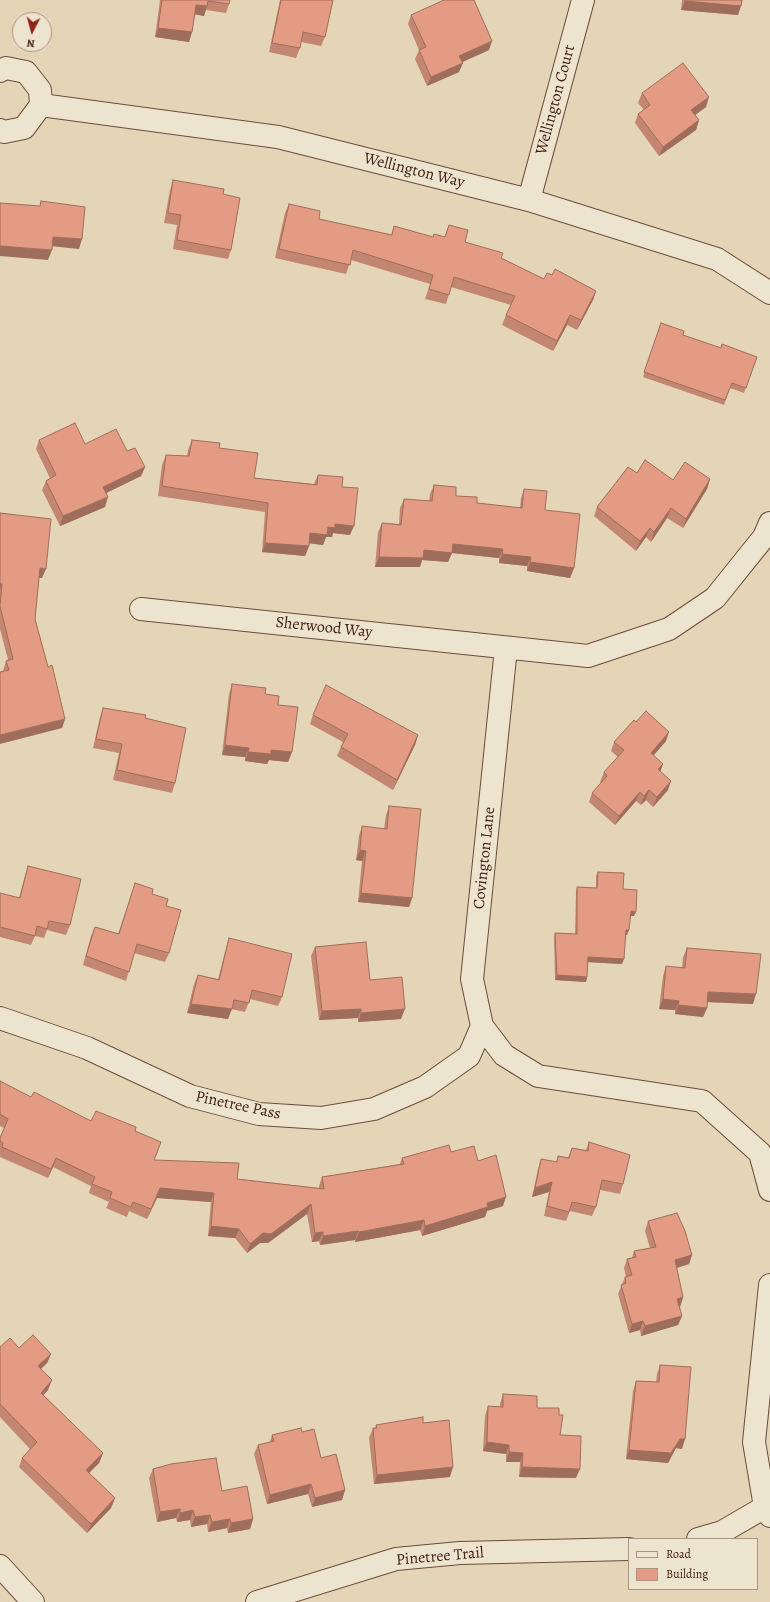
<!DOCTYPE html>
<html>
<head>
<meta charset="utf-8">
<style>
  body { margin:0 }
  #map { position:relative; width:770px; height:1602px; overflow:hidden; background:#e4d5b7; font-family:Alegreya,serif }
  canvas { display:block }
  .legend { position:absolute; left:628px; top:1538px; width:130px; height:52px; box-sizing:border-box; background:#ede4d0; border:1px solid #a99683; margin:0; padding:5px 7px; list-style:none; font-size:12px; color:#422010 }
  .legend li { display:flex; align-items:center; gap:8px; height:20px }
  .legend b { width:20px; border:1px solid #a99683 }
  .north { position:absolute; left:12px; top:12px; width:40px; height:40px; box-sizing:border-box; background:#ede4d0; border:1px solid #a99683; border-radius:50%; rotate:186deg; font-size:11px; font-weight:700; line-height:16px; text-align:center; color:#422010 }
  .north::after { content:''; display:block; margin:auto; width:14px; height:18px; background:#8f2418; clip-path:polygon(50% 0,100% 100%,50% 72%,0 100%) }
</style>
</head>
<body>
<div id="map">
<canvas width="770" height="1602"></canvas>
<ul class="legend">
<li><b style="height:5px;background:#ede4d0"></b>Road</li>
<li><b style="height:11px;background:#e39c83"></b>Building</li>
</ul>
<div class="north">N</div>
</div>
<script>
const ctx = document.querySelector('canvas').getContext('2d');
ctx.lineJoin = 'round';
const shape = rows => new Path2D(rows.map(r => 'M' + r).join(''));
function strokePath(path, color, width, dash) { ctx.strokeStyle = color; ctx.lineWidth = width; ctx.lineCap = dash ? 'butt' : 'round'; ctx.setLineDash(dash || []); ctx.stroke(path); }
function fillPath(path, color) { ctx.fillStyle = color; ctx.fill(path, 'evenodd'); }
function drawText(font, color, halo, rows, align = 'center') {
  ctx.font = font + ' Alegreya,serif'; ctx.lineWidth = 3; ctx.setLineDash([]); ctx.textBaseline = 'middle'; ctx.strokeStyle = halo; ctx.fillStyle = color; for (const [text, x, y, turn = 0] of rows) {
    ctx.save(); ctx.translate(x, y); ctx.rotate((+turn || 0) * Math.PI / 180); ctx.textAlign = isNaN(turn) ? turn : align; if (halo) ctx.strokeText(text, 0, 0); ctx.fillText(text, 0, 0); ctx.restore();
  }
}
const minor = shape([
  [0,71,6,68,26,72,40,90,41,105,24,128,4,132,0,130],
  [41,105,278,137,529,200,717,259,770,293],
  [529,200,583,0],
  [141,609,588,656,669,629,715,598,764,537,770,523],
  [506,648,472,979,482,1026,504,1055,538,1076,702,1101,760,1153,770,1190],
  [0,1018,87,1048,190,1096,259,1114,321,1118,374,1109,425,1087,469,1056,482,1026],
  [770,1285,754,1442,765,1507,770,1516],
  [698,1539,722,1532,765,1507],
  [0,1566,33,1602],
  [257,1602,396,1559,460,1553,629,1549]
]);
strokePath(minor, '#6a4d3a', 24);
strokePath(minor, '#ede4d0', 22);
fillPath(shape([
  [160,0,230,0,229,4,226,13,206,10,204,16,195,14,192,32,189,42,155,37],
  [280,0,333,0,325,37,321,46,301,42,300,48,296,58,269,52],
  [682,0,742,0,738,15,681,10],
  [411,15,489,50,462,62,459,72,427,86,415,59,419,50,408,24],
  [642,93,706,107,695,115,699,120,696,130,659,156,635,123,638,114,644,110,638,103],
  [173,180,223,194,231,250,228,259,173,249,177,225,164,223,170,190],
  [289,204,319,219,391,235,394,226,432,237,445,237,449,225,465,242,501,258,544,279,552,275,596,291,593,300,577,330,567,325,553,351,502,325,506,315,511,305,451,287,446,304,425,299,430,284,351,260,346,274,275,258,285,213],
  [661,323,683,335,721,348,757,357,744,393,730,388,724,405,643,377],
  [39,440,85,444,127,451,145,467,141,476,106,493,105,507,60,526,42,490,46,481,50,478,36,449],
  [192,440,219,448,254,478,314,484,318,475,342,487,350,535,333,533,332,537,326,537,323,545,309,543,309,546,305,556,262,552,265,512,158,496,162,465,166,455,187,456,188,450],
  [637,473,673,480,710,479,707,489,683,528,667,518,651,542,646,537,636,551,594,516,597,507],
  [434,485,456,496,477,503,520,508,521,498,524,489,545,510,574,568,570,578,527,571,527,566,499,563,499,558,452,553,448,562,422,560,420,567,375,567,378,532,382,523,399,524,400,508,404,499,429,501,430,494],
  [0,513,42,578,39,578,35,619,48,667,65,719,62,728,3,671,6,661,8,660,0,629],
  [232,684,265,694,278,705,292,752,288,762,269,760,267,764,245,761,245,757,222,755,229,694],
  [103,708,145,718,175,783,172,793,113,780,119,753,93,748,100,717],
  [313,715,418,735,415,745,393,790,337,756,343,742,310,724],
  [636,722,666,741,653,756,660,771,668,790,653,807,646,800,641,805,636,801,615,825,589,802,592,793,601,783,600,782,604,772,618,757,611,751,614,742],
  [389,806,412,898,409,907,358,902,362,861,356,860,359,836,362,826,384,829,386,815],
  [28,866,70,925,66,935,47,930,44,938,35,936,31,945,0,937,0,893,19,898,25,876],
  [598,872,623,889,634,916,630,916,627,935,625,935,622,964,588,962,587,977,586,982,555,980,554,938,555,933,575,934,576,892,577,887,596,888,596,876],
  [135,883,152,894,166,906,169,953,165,962,134,953,126,981,83,965,91,936,95,927,118,934],
  [229,938,282,997,278,1006,250,999,245,1012,231,1009,228,1019,187,1013,194,984,198,975,218,979,226,948],
  [315,947,370,980,401,1019,358,1022,358,1018,319,1020,311,956],
  [687,948,753,1004,707,1002,707,1008,703,1017,675,1014,675,1010,659,1009,663,976,666,966,682,968,683,957],
  [0,1081,31,1097,91,1121,135,1131,158,1152,154,1160,237,1179,319,1188,319,1186,322,1177,400,1164,402,1158,451,1152,478,1161,503,1206,487,1211,485,1217,422,1236,420,1230,355,1242,355,1240,320,1245,319,1241,312,1242,307,1214,268,1243,260,1243,247,1253,235,1238,208,1236,211,1202,157,1198,147,1219,129,1211,127,1217,106,1208,109,1202,89,1193,91,1186,53,1167,48,1178,0,1157,0,1138,4,1128,0,1126],
  [589,1142,623,1184,620,1194,600,1190,596,1207,592,1216,570,1211,566,1221,544,1216,549,1192,532,1197,538,1169,541,1159,556,1162,558,1156,568,1158,572,1148,586,1150],
  [648,1221,692,1255,689,1264,677,1268,683,1297,680,1307,679,1307,682,1316,678,1325,641,1336,640,1330,629,1333,618,1294,625,1277,626,1277,624,1268,627,1259,632,1258,634,1251,650,1248,645,1231],
  [0,1347,19,1348,51,1354,47,1363,41,1369,48,1390,43,1395,103,1453,99,1463,89,1473,115,1498,111,1508,87,1533,19,1467,22,1458,30,1449,0,1417],
  [660,1365,682,1449,676,1448,668,1463,626,1459,633,1391,636,1381,656,1382,657,1374],
  [503,1394,537,1408,560,1435,576,1478,519,1477,520,1462,506,1462,506,1454,483,1451,485,1416,488,1406,500,1407,500,1404],
  [423,1423,450,1477,374,1484,369,1438,373,1428,375,1428,376,1425],
  [302,1432,345,1490,342,1500,312,1507,308,1494,267,1504,254,1454,258,1445,270,1442,272,1435],
  [153,1469,222,1491,253,1519,250,1529,228,1533,227,1528,208,1532,207,1524,191,1527,190,1520,177,1522,176,1518,157,1522,149,1478]
]), '#c38671');
fillPath(shape([
  [685,1,741,6,738,15,681,10],
  [196,5,207,6,204,16,193,14],
  [158,28,192,32,189,42,155,37],
  [492,41,489,50,456,65,459,56],
  [463,63,459,72,427,86,431,77],
  [709,97,706,107,688,120,691,110],
  [699,120,696,130,659,156,663,147],
  [53,237,82,239,79,249,50,246],
  [0,246,52,250,48,260,0,256],
  [596,291,593,300,577,330,581,320],
  [570,315,567,325,553,351,557,341],
  [145,467,141,476,100,496,103,487],
  [710,479,707,489,683,528,686,519],
  [108,497,105,507,60,526,63,516],
  [671,508,667,518,651,542,654,532],
  [335,524,354,526,350,535,333,533,332,537,326,537,323,545,306,543,310,533],
  [650,528,646,537,636,551,640,541],
  [265,543,309,546,305,556,262,552],
  [453,544,503,549,499,558,452,553,448,562,422,560,420,567,375,567,379,557,424,550],
  [502,554,531,557,527,566,499,563],
  [530,562,574,568,570,578,527,571],
  [40,568,46,569,42,578,36,578],
  [0,584,2,584,0,590],
  [65,719,62,728,0,744,0,735],
  [669,732,666,741,647,763,651,753],
  [418,735,415,745,393,790,397,780],
  [225,745,249,748,245,757,222,755],
  [271,750,292,752,288,762,269,760,267,764,245,761,248,752],
  [663,764,660,773,658,769],
  [671,781,668,790,653,807,657,797],
  [649,790,646,800,641,805,644,796],
  [640,792,636,801,615,825,619,816],
  [360,850,366,851,362,861,356,860],
  [361,893,412,898,409,907,358,902],
  [631,911,636,912,634,916,629,916],
  [626,930,629,930,627,935,624,935],
  [588,957,624,959,622,964,586,962],
  [557,975,587,977,586,982,555,980],
  [708,992,756,994,753,1004,705,1002],
  [663,999,679,1001,675,1010,659,1009],
  [191,1004,232,1009,228,1019,187,1013],
  [678,1005,707,1008,703,1017,675,1014],
  [361,1009,358,1018,319,1020,322,1011],
  [405,1009,401,1019,358,1022,361,1013],
  [56,1158,53,1167,48,1178,51,1169],
  [552,1182,549,1192,532,1197,535,1188],
  [160,1188,214,1193,211,1202,157,1198,147,1219],
  [506,1197,503,1206,487,1211,485,1217,422,1236,425,1226,487,1203],
  [311,1204,307,1214,268,1243,260,1243,247,1253,250,1244,263,1233],
  [424,1220,420,1230,355,1242,359,1232],
  [211,1226,239,1229,235,1238,208,1236],
  [358,1231,355,1240,320,1245,323,1236],
  [323,1232,319,1241,312,1242,315,1233],
  [692,1255,689,1264,672,1269,675,1260],
  [683,1297,680,1307,673,1308,677,1299],
  [682,1316,678,1325,641,1336,645,1326],
  [643,1321,640,1330,629,1333,632,1324],
  [51,1354,47,1363,34,1375,38,1366],
  [52,1380,48,1390,37,1402,41,1393],
  [680,1439,685,1439,682,1449,676,1448,668,1463,626,1459,629,1450],
  [487,1442,509,1445,506,1454,483,1451],
  [509,1452,523,1453,520,1462,506,1462],
  [103,1453,99,1463,82,1480,86,1470],
  [453,1467,450,1477,374,1484,377,1475],
  [522,1467,580,1469,576,1478,519,1477],
  [311,1484,308,1494,267,1504,270,1495],
  [345,1490,342,1500,312,1507,315,1498],
  [115,1498,111,1508,87,1533,91,1524],
  [180,1509,176,1518,157,1522,160,1512],
  [193,1510,190,1520,177,1522,180,1513],
  [210,1515,207,1524,191,1527,195,1517],
  [230,1519,227,1528,208,1532,212,1522],
  [253,1519,250,1529,228,1533,231,1523]
]), '#9f6d5c');
const building = shape([
  [162,0,230,0,229,4,208,1,207,6,196,5,192,32,158,28,162,0],
  [281,0,333,0,325,37,303,32,300,48,272,43,281,0],
  [444,0,474,0,492,41,459,56,463,63,431,77,419,50,426,47,411,15,444,0],
  [685,0,742,0,741,6,685,1,685,0],
  [683,63,709,97,691,110,699,120,663,147,638,114,650,105,642,93,683,63],
  [173,180,224,189,223,194,240,198,231,250,177,240,181,215,168,213,173,180],
  [41,201,85,207,82,239,53,237,52,250,0,246,0,203,40,206,41,201],
  [289,204,320,211,319,219,392,235,394,226,433,237,434,234,445,237,449,225,468,230,465,242,503,253,501,258,544,279,547,273,552,275,555,269,596,291,581,320,570,315,557,341,506,315,515,296,454,277,449,295,429,289,433,275,353,250,350,265,279,249,289,204],
  [661,323,684,331,683,335,721,348,722,344,757,357,746,388,732,383,725,400,644,372,661,323],
  [75,423,85,444,116,429,127,451,135,448,145,467,103,487,108,497,63,516,46,481,56,475,39,440,75,423],
  [192,440,220,443,219,448,258,453,254,478,317,485,318,475,343,477,342,487,358,488,354,526,335,524,335,528,328,527,327,535,310,533,309,546,265,543,268,503,162,486,166,455,189,456,192,440],
  [645,460,673,480,685,462,710,479,686,519,671,508,654,532,650,528,640,541,597,507,628,467,637,473,645,460],
  [434,485,456,487,456,496,477,497,477,503,522,508,524,489,547,491,545,510,580,514,574,568,530,562,531,557,502,554,503,549,453,544,452,553,424,550,423,558,379,557,382,523,401,525,404,499,432,501,434,485],
  [0,513,51,519,46,569,40,568,35,619,48,667,52,665,65,719,0,735,0,672,9,670,6,661,13,659,0,606,2,584,0,584,0,513],
  [232,684,266,688,265,694,279,696,278,705,298,707,292,752,271,750,271,754,248,752,249,748,225,745,232,684],
  [326,685,418,735,397,780,341,747,348,734,313,715,326,685],
  [103,708,146,715,145,718,186,728,175,783,117,770,122,744,96,739,103,708],
  [646,711,669,732,651,753,663,764,658,769,671,781,657,797,649,790,644,796,640,792,619,816,592,793,607,776,604,772,624,750,614,742,634,720,636,722,646,711],
  [389,806,421,809,412,898,361,893,366,851,360,850,362,826,387,829,389,806],
  [28,866,81,879,70,925,49,921,47,929,37,926,35,936,0,927,0,893,20,898,28,866],
  [598,872,624,873,623,889,637,890,636,912,631,911,629,930,626,930,624,959,588,957,587,977,557,975,555,933,577,934,577,887,597,888,598,872],
  [135,883,153,889,152,894,168,899,166,906,181,910,169,953,137,944,129,972,86,956,95,927,119,934,135,883],
  [229,938,292,954,282,997,252,990,249,1003,234,1000,232,1009,191,1004,198,975,219,980,229,938],
  [366,942,370,980,402,977,405,1009,361,1013,361,1009,322,1011,315,947,366,942],
  [687,948,761,954,756,994,708,992,707,1008,678,1005,679,1001,663,999,666,966,685,968,687,948],
  [0,1081,31,1097,34,1092,91,1121,96,1111,136,1127,135,1131,161,1142,154,1160,239,1163,237,1179,324,1189,322,1177,404,1164,402,1158,449,1145,451,1152,474,1146,478,1161,496,1155,506,1197,487,1203,488,1207,425,1226,424,1220,359,1232,358,1231,323,1236,323,1232,315,1233,311,1204,271,1234,263,1233,250,1244,239,1229,211,1226,214,1193,160,1188,151,1209,133,1202,131,1207,110,1198,112,1192,92,1184,95,1177,56,1158,51,1169,2,1147,3,1143,0,1141,0,1138,8,1119,0,1114,0,1081],
  [589,1142,630,1155,623,1184,602,1180,596,1207,572,1202,569,1212,547,1206,552,1182,535,1188,541,1159,557,1162,558,1156,569,1158,572,1148,588,1151,589,1142],
  [677,1213,685,1231,692,1255,675,1260,683,1297,677,1299,682,1316,645,1326,643,1321,632,1324,621,1285,626,1283,625,1277,632,1275,627,1259,636,1257,634,1251,656,1247,648,1221,677,1213],
  [33,1335,51,1354,38,1366,52,1380,41,1393,103,1453,86,1470,115,1498,91,1524,22,1458,37,1442,0,1404,0,1347,10,1338,19,1348,33,1335],
  [660,1365,691,1367,685,1439,680,1439,671,1453,629,1450,636,1381,659,1382,660,1365],
  [503,1394,537,1396,537,1408,559,1408,559,1415,563,1415,560,1435,581,1436,580,1469,522,1467,523,1453,509,1452,509,1445,487,1442,488,1406,503,1407,503,1394],
  [423,1417,423,1423,449,1420,453,1467,377,1475,373,1428,377,1428,376,1425,423,1417],
  [301,1428,302,1432,314,1429,321,1458,336,1454,345,1490,315,1498,311,1484,270,1495,258,1445,274,1441,272,1435,301,1428],
  [216,1458,222,1491,247,1486,253,1519,231,1523,230,1519,212,1522,210,1515,195,1517,193,1510,180,1513,180,1509,160,1512,153,1469,171,1464,216,1458]
]);
fillPath(building, '#e39c83');
strokePath(building, '#9f6d5c', 1);
drawText('16px', '#422010', '#ede4d0', [
  ["Wellington Court",556,100,-75],
  ["Wellington Way",414,171,14],
  ["Sherwood Way",324,628,6],
  ["Covington Lane",485,858,-84],
  ["Pinetree Pass",238,1106,12],
  ["Pinetree Trail",440,1557,-5]
]);
</script>
</body>
</html>
